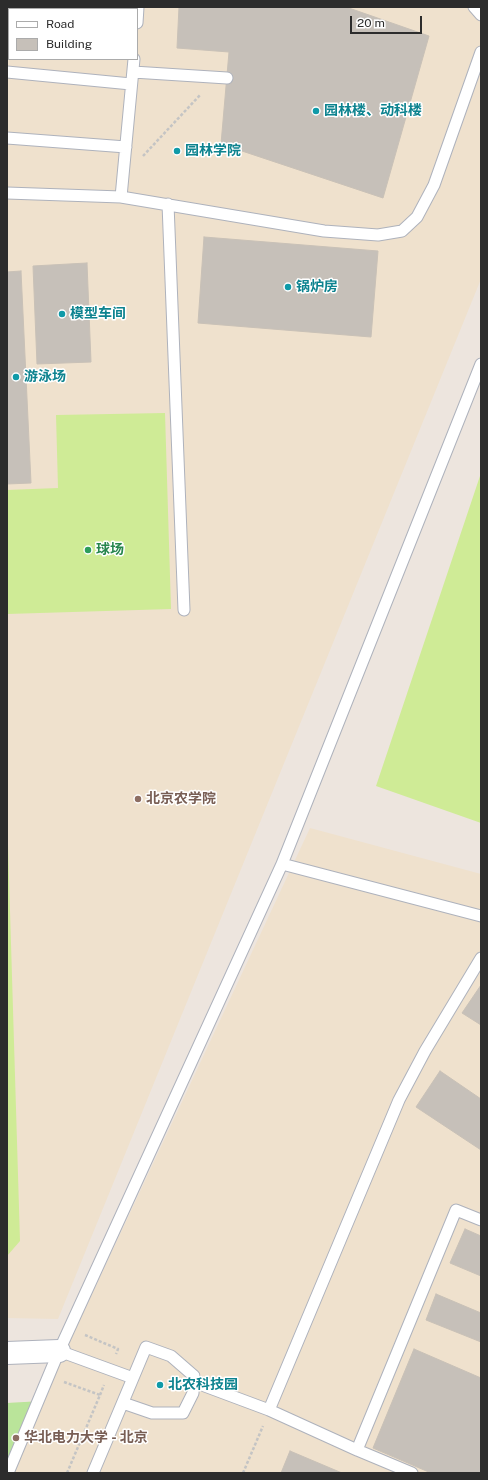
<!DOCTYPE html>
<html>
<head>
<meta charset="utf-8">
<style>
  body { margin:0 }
  #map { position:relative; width:488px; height:1480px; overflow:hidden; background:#ede5de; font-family:"Public Sans",sans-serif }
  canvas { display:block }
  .frame { position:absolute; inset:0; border:8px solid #2c2c2c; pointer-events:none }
  .legend { position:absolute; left:8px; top:8px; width:130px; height:52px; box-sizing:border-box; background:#fff; border:1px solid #ababab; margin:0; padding:5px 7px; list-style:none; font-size:12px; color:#2c2c2c }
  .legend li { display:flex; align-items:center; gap:8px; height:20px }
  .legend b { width:20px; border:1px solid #ababab }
  .scale { position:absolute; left:350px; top:16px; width:72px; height:18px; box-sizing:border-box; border:2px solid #2c2c2c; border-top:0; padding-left:5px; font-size:12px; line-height:14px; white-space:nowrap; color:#2c2c2c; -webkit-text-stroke:3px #fff; paint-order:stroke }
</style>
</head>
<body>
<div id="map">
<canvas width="488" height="1480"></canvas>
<div class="frame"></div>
<ul class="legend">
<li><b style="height:5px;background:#fff"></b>Road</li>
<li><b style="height:11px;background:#c6c0b9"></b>Building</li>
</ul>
<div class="scale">20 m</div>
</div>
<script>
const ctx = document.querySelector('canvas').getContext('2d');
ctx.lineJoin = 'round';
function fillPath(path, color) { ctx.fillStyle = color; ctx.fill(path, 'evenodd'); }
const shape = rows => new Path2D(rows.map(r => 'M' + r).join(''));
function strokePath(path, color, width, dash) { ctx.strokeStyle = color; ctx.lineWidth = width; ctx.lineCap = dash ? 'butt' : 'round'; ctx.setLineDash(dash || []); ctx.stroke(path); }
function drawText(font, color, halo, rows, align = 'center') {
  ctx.font = font + ' "Public Sans","Noto Sans SC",sans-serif'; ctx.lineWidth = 3; ctx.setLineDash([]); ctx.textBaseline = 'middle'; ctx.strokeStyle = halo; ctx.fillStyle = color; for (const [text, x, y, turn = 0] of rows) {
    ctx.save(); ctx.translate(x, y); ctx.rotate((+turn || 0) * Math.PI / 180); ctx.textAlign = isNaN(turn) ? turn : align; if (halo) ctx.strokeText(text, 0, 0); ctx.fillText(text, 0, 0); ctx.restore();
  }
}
fillPath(shape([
  [7,7,481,7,481,279,58,1319,7,1318],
  [9,9,137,9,137,59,9,59],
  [310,828,481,874,481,1473,7,1473,7,1403,42,1401]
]), '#efe1cd');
fillPath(shape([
  [42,1401,7,1473,7,1403]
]), '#bae49a');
fillPath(shape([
  [165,413,171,609,7,614,7,490,58,488,56,415],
  [481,473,481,823,376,786],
  [7,811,20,1241,7,1256]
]), '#cfeb96');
const building = shape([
  [7,7,64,7,64,9,9,9,9,18,7,18,7,7],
  [179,7,346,7,429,36,383,198,221,144,229,52,177,48,179,7],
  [204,237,378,251,371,337,198,323,204,237],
  [87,263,91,362,37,364,33,266,87,263],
  [21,271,31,483,7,484,7,272,21,271],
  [481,985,481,1025,462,1013,481,985],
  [440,1071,481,1099,481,1150,416,1107,440,1071],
  [465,1229,481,1236,481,1276,450,1263,465,1229],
  [436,1294,481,1313,481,1342,426,1320,436,1294],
  [414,1349,481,1378,481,1473,431,1473,373,1448,414,1349],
  [290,1451,342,1473,281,1473,290,1451]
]);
fillPath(building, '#c6c0b9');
strokePath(building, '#c9c1b7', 1);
const lane = shape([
  [474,7,481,15],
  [137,23,138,7],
  [7,72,131,84],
  [133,72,227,78],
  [7,138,126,147],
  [7,193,121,197,324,231,378,235,402,231,417,217,434,185,481,52],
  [121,197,134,59],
  [168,204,184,610],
  [282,864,481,916],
  [59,1351,133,1378,93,1473],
  [194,1382,269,1410,357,1450],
  [123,1403,152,1413,183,1413,193,1393,194,1376,171,1356,146,1347,133,1378],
  [269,1410,399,1100,425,1051,481,958],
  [8,1473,59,1351,282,864,481,364],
  [412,1473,357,1450,456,1210,481,1220]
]);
const secondary = shape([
  [7,1353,59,1351]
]);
strokePath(lane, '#aeb2bc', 13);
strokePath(secondary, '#aeb2bc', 24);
strokePath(shape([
  [143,156,201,94],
  [85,1335,118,1349,116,1354],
  [64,1382,100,1395,67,1473],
  [100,1395,104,1385],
  [243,1473,263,1426]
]), '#c4c4c4', 2.5, [3, 2]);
strokePath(lane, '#fff', 11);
strokePath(secondary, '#fff', 22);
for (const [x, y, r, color] of [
  [316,111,4,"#0f9aa8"],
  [177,151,4,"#0f9aa8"],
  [288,287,4,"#0f9aa8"],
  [62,314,4,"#0f9aa8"],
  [16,377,4,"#0f9aa8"],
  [88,550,4,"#2e9e5b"],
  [138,799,4,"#8d6e63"],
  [160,1385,4,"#0f9aa8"],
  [16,1438,4,"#8d6e63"]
]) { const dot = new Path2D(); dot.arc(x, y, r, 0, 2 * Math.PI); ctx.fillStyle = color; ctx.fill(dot); strokePath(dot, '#fff', 1.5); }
drawText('bold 14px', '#0d838f', '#fff', [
  ["园林楼、动科楼",324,111],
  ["园林学院",185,151],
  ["锅炉房",296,287],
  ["模型车间",70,314],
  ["游泳场",24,377],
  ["北农科技园",168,1385]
], 'left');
drawText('bold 14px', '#27864d', '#fff', [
  ["球场",96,550]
], 'left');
drawText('bold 14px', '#785e54', '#fff', [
  ["北京农学院",146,799],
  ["华北电力大学 - 北京",24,1438]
], 'left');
</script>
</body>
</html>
